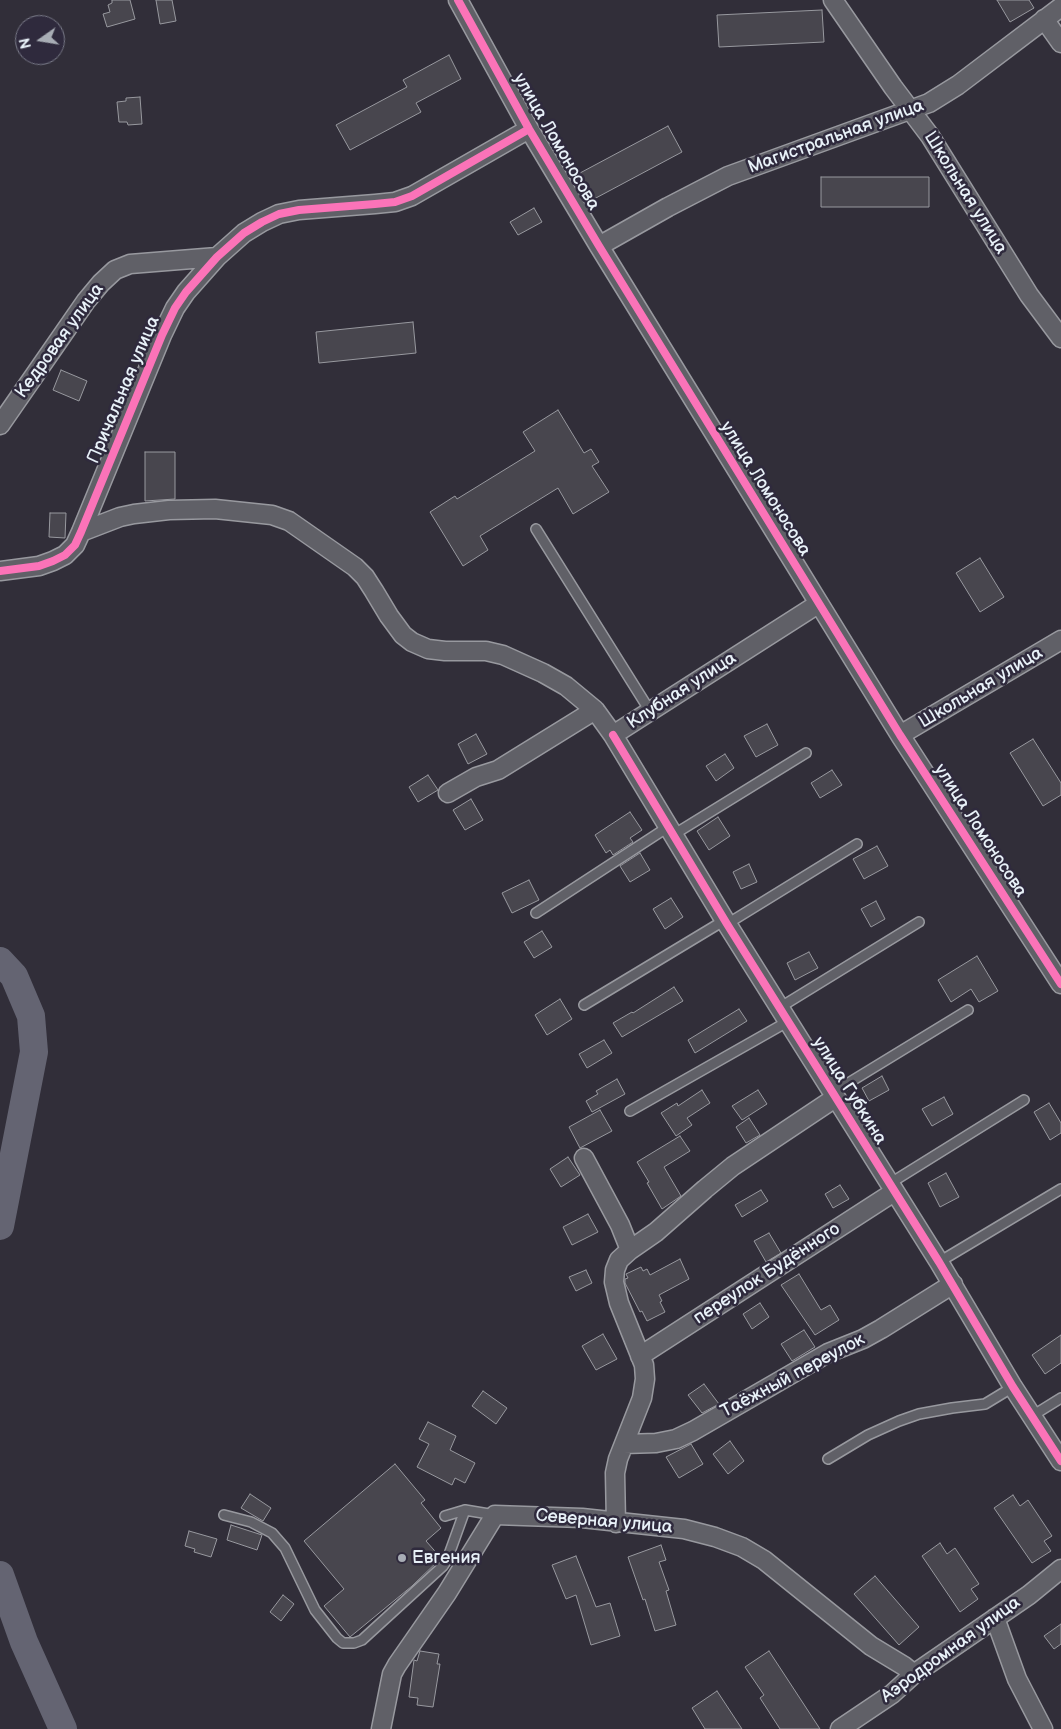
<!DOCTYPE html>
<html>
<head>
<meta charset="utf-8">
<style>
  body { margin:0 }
  #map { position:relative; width:1061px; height:1729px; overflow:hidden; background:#312e39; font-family:"Balsamiq Sans",sans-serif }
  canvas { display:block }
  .north { position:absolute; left:15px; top:15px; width:50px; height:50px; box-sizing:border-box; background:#2f2a3d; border:1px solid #797a88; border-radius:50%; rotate:257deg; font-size:14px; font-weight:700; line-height:20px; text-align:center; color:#e8f1f8 }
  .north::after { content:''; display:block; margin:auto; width:18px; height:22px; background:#a8adb5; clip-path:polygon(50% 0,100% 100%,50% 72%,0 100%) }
</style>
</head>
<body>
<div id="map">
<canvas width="1061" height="1729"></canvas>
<div class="north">N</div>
</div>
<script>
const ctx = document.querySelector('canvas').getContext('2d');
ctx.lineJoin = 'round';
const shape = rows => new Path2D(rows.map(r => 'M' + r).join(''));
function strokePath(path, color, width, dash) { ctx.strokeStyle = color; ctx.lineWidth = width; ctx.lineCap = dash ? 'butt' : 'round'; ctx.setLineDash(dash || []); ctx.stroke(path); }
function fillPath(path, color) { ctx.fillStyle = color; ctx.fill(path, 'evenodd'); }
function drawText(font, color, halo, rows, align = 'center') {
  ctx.font = font + ' "Balsamiq Sans",sans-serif'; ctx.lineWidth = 5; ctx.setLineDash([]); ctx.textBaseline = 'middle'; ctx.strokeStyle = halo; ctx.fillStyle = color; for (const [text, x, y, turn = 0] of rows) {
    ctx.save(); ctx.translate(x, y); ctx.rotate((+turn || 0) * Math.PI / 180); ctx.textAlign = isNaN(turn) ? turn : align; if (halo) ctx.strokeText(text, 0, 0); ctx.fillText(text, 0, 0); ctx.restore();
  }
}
strokePath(shape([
  [0,961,14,976,31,1016,34,1052,0,1226],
  [0,1575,24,1642,63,1729]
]), '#646472', 28);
const building = shape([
  [112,0,130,0,135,19,107,27,103,14,110,12,108,5,112,3,112,0],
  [156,0,172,0,176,21,160,24,156,0],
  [997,0,1029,0,1034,8,1010,22,997,0],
  [822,10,824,42,719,47,717,15,822,10],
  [449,55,461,79,416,103,421,112,350,150,336,125,407,87,403,80,449,55],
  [140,97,142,124,128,125,127,122,119,122,117,102,126,101,126,98,140,97],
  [668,126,682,152,594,199,580,173,668,126],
  [821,177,929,177,929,207,821,207,821,177],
  [534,208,542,222,518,235,510,222,534,208],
  [413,322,416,353,319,363,316,332,413,322],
  [61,370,87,381,79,401,53,390,61,370],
  [558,410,584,453,591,449,599,462,592,466,609,492,573,514,558,488,480,536,488,550,463,566,430,512,455,496,457,499,535,451,523,432,558,410],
  [145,452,175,452,175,499,145,501,145,452],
  [50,513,66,513,65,538,49,537,50,513],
  [980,558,1004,597,980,612,956,573,980,558],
  [767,724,778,745,756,757,744,736,767,724],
  [476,734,487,754,468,764,458,744,476,734],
  [1033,739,1061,783,1061,795,1043,806,1010,753,1033,739],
  [725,754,734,768,716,781,706,766,725,754],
  [832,770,842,785,820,798,811,783,832,770],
  [428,775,438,790,418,802,409,787,428,775],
  [471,799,483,820,465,830,453,810,471,799],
  [630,812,642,830,630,838,633,842,613,855,610,850,606,853,595,835,630,812],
  [718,817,730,836,709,850,697,831,718,817],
  [877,846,888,866,864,879,853,859,877,846],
  [640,853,650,870,630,882,620,866,640,853],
  [749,864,757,882,741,889,733,872,749,864],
  [529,880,539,900,512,913,502,893,529,880],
  [671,898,683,917,665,929,653,909,671,898],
  [876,901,885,919,871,927,861,909,876,901],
  [542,931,552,947,534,958,524,942,542,931],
  [809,952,818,968,795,980,787,963,809,952],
  [977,956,998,991,979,1002,971,989,951,1002,938,980,977,956],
  [674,987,683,1001,622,1037,613,1023,632,1012,633,1013,674,987],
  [560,999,572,1019,547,1035,535,1015,560,999],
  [739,1009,747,1021,695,1053,688,1040,739,1009],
  [604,1040,612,1053,587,1068,579,1054,604,1040],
  [882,1076,889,1090,869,1101,862,1088,882,1076],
  [617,1079,625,1094,592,1112,586,1101,598,1094,596,1091,617,1079],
  [702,1090,710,1103,687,1118,692,1125,676,1136,661,1113,677,1103,678,1106,702,1090],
  [758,1090,767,1104,742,1120,732,1106,758,1090],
  [944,1097,953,1114,932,1126,922,1109,944,1097],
  [1049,1103,1061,1123,1061,1133,1050,1140,1034,1112,1049,1103],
  [600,1110,612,1131,580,1148,569,1127,600,1110],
  [749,1118,760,1135,746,1143,736,1127,749,1118],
  [680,1136,690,1151,664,1167,681,1196,662,1209,647,1183,649,1182,637,1162,680,1136],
  [568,1157,580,1175,561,1187,550,1169,568,1157],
  [946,1173,959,1197,940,1207,928,1183,946,1173],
  [840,1185,849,1199,833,1208,825,1194,840,1185],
  [761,1190,768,1201,742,1217,735,1205,761,1190],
  [588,1214,598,1232,572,1245,563,1227,588,1214],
  [769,1233,781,1253,766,1262,754,1241,769,1233],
  [680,1259,689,1279,659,1295,662,1301,660,1302,665,1312,647,1321,642,1311,640,1312,625,1283,625,1279,628,1278,626,1274,641,1267,643,1271,647,1269,650,1275,680,1259],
  [586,1270,592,1283,576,1291,569,1277,586,1270],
  [799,1274,821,1310,830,1305,839,1320,815,1335,781,1285,799,1274],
  [760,1303,769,1317,752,1329,743,1314,760,1303],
  [804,1330,815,1347,792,1361,781,1344,804,1330],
  [603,1334,617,1359,596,1370,582,1346,603,1334],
  [1061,1335,1061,1363,1045,1374,1032,1355,1061,1335],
  [704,1384,719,1404,702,1413,688,1395,704,1384],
  [483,1391,507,1408,496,1424,472,1406,483,1391],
  [428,1422,456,1436,450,1450,475,1463,465,1483,455,1478,452,1485,417,1467,429,1444,419,1439,428,1422],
  [730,1441,744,1461,728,1474,713,1454,730,1441],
  [691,1444,703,1464,679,1478,666,1457,691,1444],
  [395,1464,425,1500,421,1503,441,1528,426,1541,441,1558,412,1586,350,1637,324,1606,344,1589,304,1541,395,1464],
  [250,1494,271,1508,263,1521,241,1508,250,1494],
  [1013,1495,1020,1506,1028,1500,1052,1536,1044,1541,1051,1551,1032,1563,994,1508,1013,1495],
  [231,1525,262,1535,257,1550,227,1540,231,1525],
  [189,1531,217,1539,211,1557,194,1552,195,1549,185,1546,189,1531],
  [940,1543,947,1554,955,1548,979,1584,971,1589,978,1599,960,1612,922,1556,940,1543],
  [661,1545,666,1560,659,1562,669,1590,666,1591,676,1625,655,1631,645,1599,643,1600,628,1557,661,1545],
  [576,1556,596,1607,610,1603,620,1636,591,1645,576,1595,566,1599,552,1565,576,1556],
  [875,1576,919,1627,899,1645,854,1594,875,1576],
  [283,1595,294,1604,281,1621,270,1612,283,1595],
  [1061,1624,1061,1644,1054,1649,1044,1636,1061,1624],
  [420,1651,439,1654,437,1664,440,1664,433,1707,417,1705,418,1698,409,1697,414,1660,417,1661,420,1651],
  [769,1651,820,1729,780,1729,760,1698,764,1695,745,1667,769,1651],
  [717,1691,742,1729,705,1729,692,1708,717,1691]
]);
fillPath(building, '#48464e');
strokePath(building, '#98999f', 1);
const lane = shape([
  [536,529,650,711],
  [673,835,806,753],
  [536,913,668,827],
  [727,924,857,844],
  [584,1005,725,920],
  [779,1008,919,922],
  [832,1093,968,1010],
  [630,1111,787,1022],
  [889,1184,1024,1100],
  [939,1262,1061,1189],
  [1032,1416,1061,1398],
  [828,1459,868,1435,899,1421,919,1414,952,1408,985,1404,1013,1387],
  [224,1515,251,1522,272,1533,285,1548,315,1610,337,1638,343,1643,354,1643,362,1640,443,1566,447,1560,465,1510,495,1515],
  [445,1516,465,1510]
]);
const street = shape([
  [458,0,529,129,599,246,900,735,1061,984],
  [833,0,893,87,930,136,1029,295,1061,338],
  [1044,19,1061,43],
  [599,246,668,207,728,176,929,103,958,85,1061,7],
  [0,425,86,301,101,283,115,270,130,264,217,257],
  [81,532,120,517,134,514,169,510,215,509,272,515,289,521,355,567,365,577,374,591,389,616,403,635,412,642,428,649,445,651,486,651,503,655,543,673,566,686,595,710],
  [0,571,39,566,53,561,65,555,75,545,81,532,162,335,175,308,186,292,217,257,244,233,262,222,279,214,299,210,375,204,395,202,412,196,529,129],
  [613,735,727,924,939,1262,1013,1387,1061,1461],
  [900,735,1061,640],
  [448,793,476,777,498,770,595,710,613,735,818,604],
  [584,1158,620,1225,630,1250,619,1260,615,1270,614,1282,619,1303,644,1365,645,1379,642,1398,618,1459,615,1473,616,1523],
  [630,1250,656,1232,705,1189,733,1166,835,1098],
  [640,1356,894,1192],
  [624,1444,656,1443,676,1439,693,1431,828,1353,863,1339,881,1329,953,1284],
  [995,1618,1017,1679,1043,1729],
  [381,1729,392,1674,397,1665,447,1593,495,1515,582,1518,684,1529,715,1537,742,1547,764,1560,871,1646,904,1666,914,1674],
  [840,1729,892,1694,914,1674,1029,1595,1061,1569]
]);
strokePath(lane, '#98999f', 12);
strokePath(street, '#98999f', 21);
strokePath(lane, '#606067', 9);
strokePath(street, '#606067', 18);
strokePath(shape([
  [458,0,529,129,599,246,900,735,1061,984],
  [0,571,39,566,53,561,65,555,75,545,81,532,162,335,175,308,186,292,217,257,244,233,262,222,279,214,299,210,375,204,395,202,412,196,529,129],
  [613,735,727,924,939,1262,1013,1387,1061,1461]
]), '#fb73b8', 8);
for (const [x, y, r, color] of [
  [402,1558,5,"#a8adb5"]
]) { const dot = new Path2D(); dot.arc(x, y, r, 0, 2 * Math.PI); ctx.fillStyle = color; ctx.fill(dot); strokePath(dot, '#2f2a3d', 2); }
drawText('18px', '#e8f1f8', '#2f2a3d', [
  ["Магистральная улица",836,137,-20],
  ["улица Ломоносова",556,142,60],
  ["Школьная улица",965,193,58],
  ["Кедровая улица",60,341,-54],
  ["Причальная улица",124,390,-67],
  ["улица Ломоносова",765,489,58],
  ["Школьная улица",981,688,-31],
  ["Клубная улица",682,691,-33],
  ["улица Ломоносова",980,831,57],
  ["улица Губкина",849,1091,58],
  ["переулок Будённого",767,1274,-33],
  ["Таёжный переулок",793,1376,-28],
  ["Северная улица",604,1522,5],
  ["Аэродромная улица",951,1650,-36]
]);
drawText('18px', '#e8f1f8', '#2f2a3d', [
  ["Евгения",412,1558]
], 'left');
</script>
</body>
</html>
